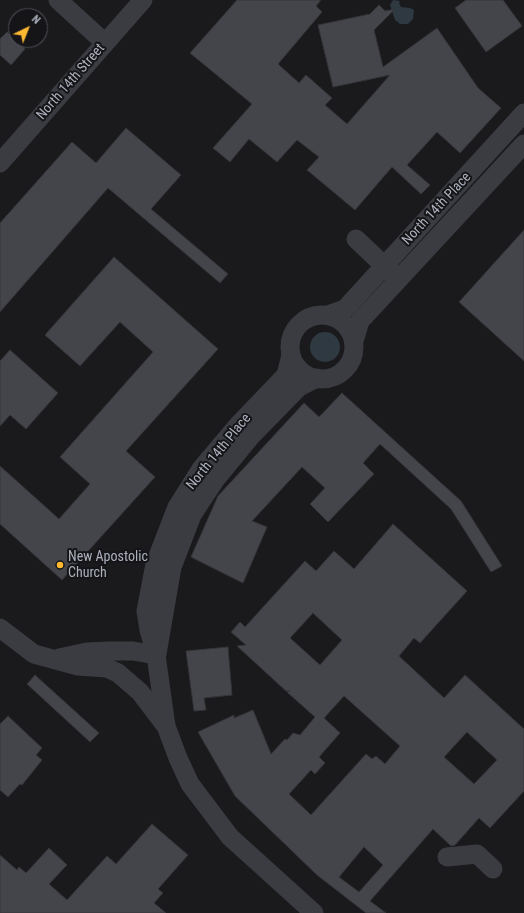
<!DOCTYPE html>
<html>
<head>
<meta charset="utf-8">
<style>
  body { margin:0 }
  #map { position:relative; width:524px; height:913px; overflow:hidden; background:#1a1a1d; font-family:"Roboto Condensed",sans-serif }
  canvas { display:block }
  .north { position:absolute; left:8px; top:8px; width:40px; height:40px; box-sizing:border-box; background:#151518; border:1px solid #51535a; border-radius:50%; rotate:43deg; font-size:11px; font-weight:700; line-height:16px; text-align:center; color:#acb1bd }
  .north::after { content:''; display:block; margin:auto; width:14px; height:18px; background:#feb931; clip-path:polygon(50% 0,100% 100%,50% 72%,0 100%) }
</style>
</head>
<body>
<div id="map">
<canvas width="524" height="913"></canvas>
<div class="north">N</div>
</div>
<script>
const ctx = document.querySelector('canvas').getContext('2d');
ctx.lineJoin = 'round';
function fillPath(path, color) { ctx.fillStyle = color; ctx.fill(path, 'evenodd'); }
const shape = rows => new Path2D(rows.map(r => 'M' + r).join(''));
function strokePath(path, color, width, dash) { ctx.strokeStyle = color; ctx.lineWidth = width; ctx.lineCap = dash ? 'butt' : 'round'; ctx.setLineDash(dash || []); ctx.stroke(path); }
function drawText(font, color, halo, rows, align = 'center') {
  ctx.font = font + ' "Roboto Condensed",sans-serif'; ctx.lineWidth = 4; ctx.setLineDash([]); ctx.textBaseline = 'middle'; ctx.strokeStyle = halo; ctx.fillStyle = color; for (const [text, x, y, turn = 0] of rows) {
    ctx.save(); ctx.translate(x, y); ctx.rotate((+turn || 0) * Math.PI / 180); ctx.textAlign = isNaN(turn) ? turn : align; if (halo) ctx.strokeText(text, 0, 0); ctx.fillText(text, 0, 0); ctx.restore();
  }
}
fillPath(shape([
  [393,0,400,1,399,3,401,7,410,8,414,10,413,19,408,24,400,24,395,20,390,5],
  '310 347a15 15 0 1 1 30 0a15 15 0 1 1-30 0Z'
]), '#2f3942');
const building = shape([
  [237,0,321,0,316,6,322,12,278,64,299,83,306,75,332,98,325,105,347,124,390,75,333,87,318,25,370,14,379,5,385,11,395,9,374,30,383,67,437,28,478,88,501,108,460,153,437,132,407,165,430,185,421,194,392,167,355,210,307,170,319,157,297,140,277,162,249,139,230,162,213,148,252,104,190,53,237,0],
  [466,0,503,0,522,26,486,52,455,8,466,0],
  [7,32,25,49,11,65,0,55,0,39,7,32],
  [126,128,181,175,151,209,228,274,220,283,108,188,0,312,0,223,72,142,96,163,126,128],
  [524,230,524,361,459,302,524,230],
  [114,257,218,349,126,451,155,477,62,580,0,524,0,466,59,519,90,484,60,457,153,352,120,322,80,366,45,335,114,257],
  [10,350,58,393,26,429,10,415,0,426,0,361,10,350],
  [342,393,461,501,502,566,491,572,451,509,380,444,363,463,374,474,328,522,310,504,325,488,302,467,252,521,267,527,243,583,191,557,218,496,304,403,319,417,342,393],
  [393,524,467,591,420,643,414,638,399,656,444,698,465,675,524,729,524,791,490,828,479,818,455,845,451,846,433,829,370,901,386,913,366,913,317,875,235,796,198,732,234,715,234,718,253,710,271,754,285,739,287,740,293,733,300,735,315,717,287,692,290,691,286,691,237,646,246,645,231,632,240,622,245,627,305,561,316,571,334,551,354,569,393,524],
  [313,613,342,640,320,665,290,638,313,613],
  [344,696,400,746,385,764,376,756,372,759,366,754,311,815,289,794,311,770,315,774,325,763,319,757,340,733,324,718,344,696],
  [467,732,497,760,474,784,444,757,467,732],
  [364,847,383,865,359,892,339,877,364,847],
  [228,647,232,695,204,698,206,710,194,711,186,651,228,647],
  [35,675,99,733,90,742,27,684,35,675],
  [8,716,42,748,36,755,42,760,22,785,20,784,8,797,0,790,0,724,8,716],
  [152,824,188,855,158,889,163,893,154,903,166,913,0,913,0,855,17,870,19,867,26,873,49,848,67,865,49,884,67,900,107,856,116,864,152,824]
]);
fillPath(building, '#44454a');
strokePath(building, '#343439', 1);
strokePath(shape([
  [58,0,105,43],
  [0,163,143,0],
  [356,239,394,275],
  '290 347a32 32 0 1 1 64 0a32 32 0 1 1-64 0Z',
  [328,315,345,309,524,113],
  [354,341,360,321,524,144],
  [291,355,286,375,239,424,201,469,177,507,155,564,146,611,149,630,156,655,166,726,178,758,190,784,230,837,314,913],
  [0,628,34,654,78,666,107,668,118,673,140,692,165,725],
  [157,654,172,567,192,515,215,480,252,435,299,387,317,378],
  [59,658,87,652,109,651,133,651,156,655],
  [447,857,477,854,493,869]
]), '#3b3c42', 19);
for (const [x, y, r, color] of [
  [60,565,4,"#feb931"]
]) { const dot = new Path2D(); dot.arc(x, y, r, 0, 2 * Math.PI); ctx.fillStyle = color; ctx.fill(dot); strokePath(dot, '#151518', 1.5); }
drawText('14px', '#acb1bd', '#151518', [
  ["North 14th Street",71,82,-49],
  ["North 14th Place",437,209,-47],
  ["North 14th Place",219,452,-51]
]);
drawText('14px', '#acb1bd', '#151518', [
  ["New Apostolic",68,557],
  ["Church",68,573]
], 'left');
</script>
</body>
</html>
